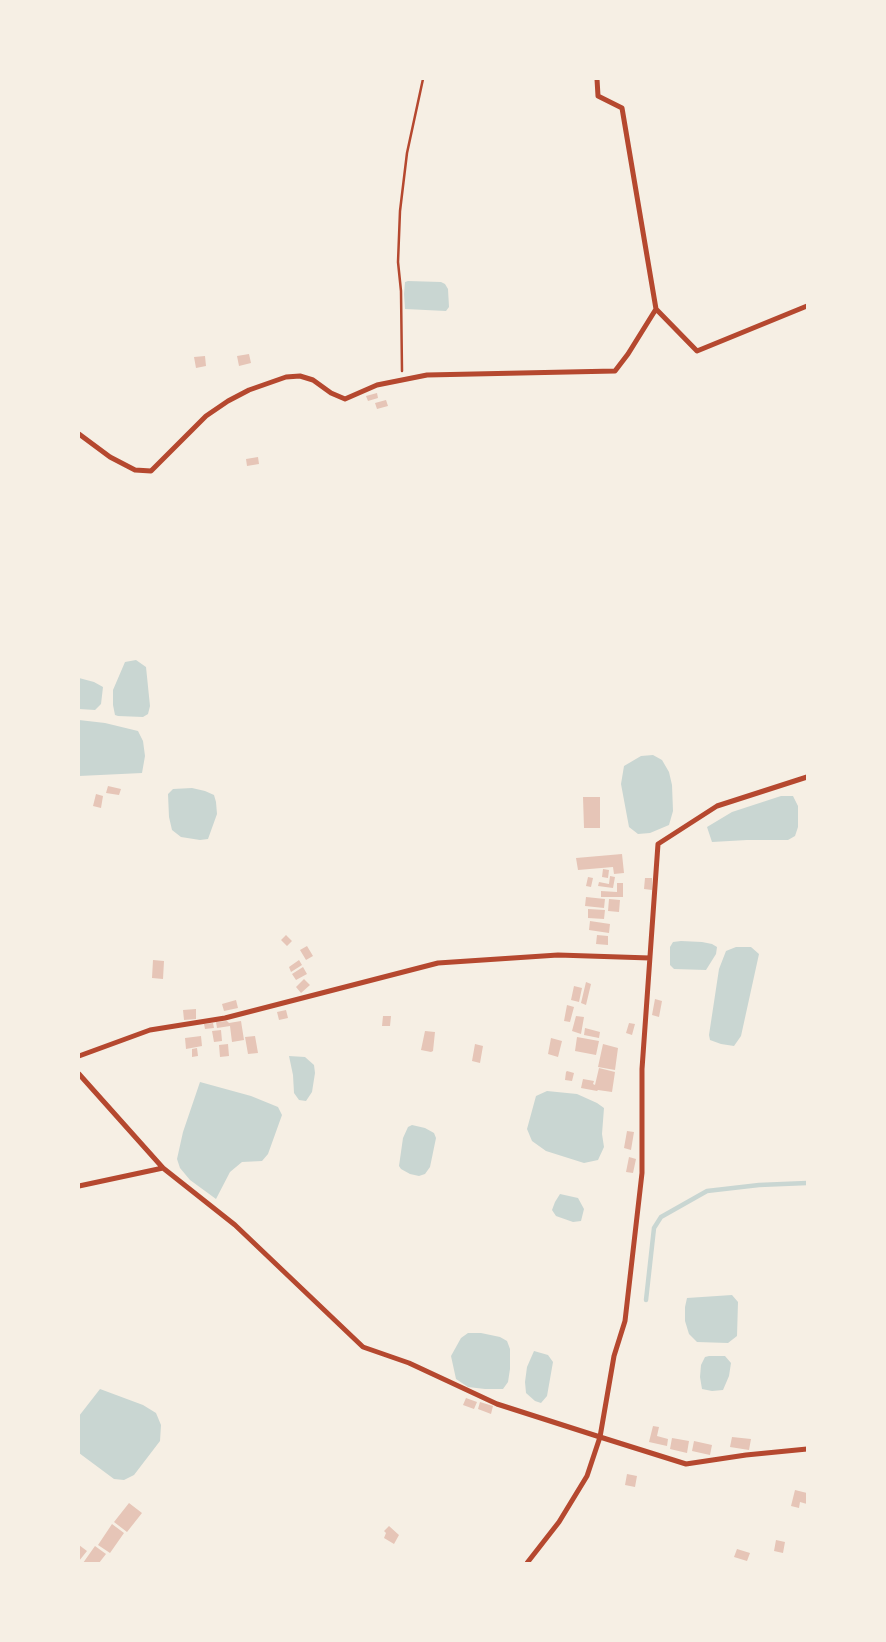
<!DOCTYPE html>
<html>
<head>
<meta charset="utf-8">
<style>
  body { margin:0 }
  #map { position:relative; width:886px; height:1642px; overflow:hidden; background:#f6efe4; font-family:"Public Sans",sans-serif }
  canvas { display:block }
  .frame { position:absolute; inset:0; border:80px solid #f6efe4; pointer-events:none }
</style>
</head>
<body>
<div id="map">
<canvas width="886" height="1642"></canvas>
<div class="frame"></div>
</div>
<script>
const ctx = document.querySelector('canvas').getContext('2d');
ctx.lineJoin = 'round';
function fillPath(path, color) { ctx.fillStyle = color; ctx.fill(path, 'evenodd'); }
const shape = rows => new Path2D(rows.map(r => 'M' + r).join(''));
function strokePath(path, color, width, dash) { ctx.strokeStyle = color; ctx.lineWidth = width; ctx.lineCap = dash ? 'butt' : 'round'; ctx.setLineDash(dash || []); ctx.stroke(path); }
fillPath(shape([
  [408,281,441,282,445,284,448,289,449,307,446,311,405,309,404,294,405,282],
  [136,660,146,667,150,706,148,714,143,717,118,716,115,715,113,705,113,690,125,662],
  [79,678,94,682,103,687,101,704,95,710,79,709],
  [79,720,105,723,138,731,143,741,145,756,142,773,79,776],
  [653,755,662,760,669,772,672,785,673,811,669,825,650,833,638,834,629,827,621,784,624,766,641,756],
  [192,788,205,791,214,795,216,802,217,814,208,839,200,840,181,837,172,830,169,817,168,794,173,789],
  [781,796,793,796,798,806,798,827,795,836,788,840,747,840,712,842,707,827,732,812],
  [681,941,702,942,712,944,717,947,716,954,706,970,674,969,670,965,670,947,673,942],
  [736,947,751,947,759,954,741,1036,734,1046,721,1044,710,1040,709,1035,719,969,726,951],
  [289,1056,305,1057,314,1065,315,1073,312,1092,306,1101,299,1100,294,1093,293,1075],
  [200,1082,251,1096,278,1107,282,1115,268,1154,262,1161,242,1162,230,1172,216,1199,190,1180,180,1168,177,1159,183,1132],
  [547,1091,577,1094,597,1103,604,1108,602,1134,604,1147,598,1160,584,1163,546,1151,532,1141,527,1129,536,1096],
  [412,1125,425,1128,434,1133,436,1138,430,1167,425,1174,419,1176,410,1174,401,1169,399,1166,403,1138,408,1127],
  [560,1194,578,1198,584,1209,581,1221,573,1222,556,1216,552,1210,555,1202],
  [732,1295,738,1302,737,1336,728,1343,697,1342,689,1334,685,1321,685,1307,687,1298],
  [468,1333,481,1333,500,1337,507,1341,510,1349,510,1369,508,1382,503,1389,485,1389,468,1387,456,1379,451,1356,461,1338],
  [534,1351,548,1355,553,1362,547,1396,541,1403,535,1401,526,1393,525,1382,527,1367],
  [709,1356,725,1356,731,1363,729,1376,723,1390,712,1391,702,1389,700,1377,701,1365,705,1357],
  [100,1389,143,1405,156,1413,161,1425,160,1441,134,1475,124,1480,114,1479,79,1453,79,1416]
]), '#c9d6d2');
strokePath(shape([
  [646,1300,654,1228,661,1217,707,1191,759,1185,807,1183]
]), '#c9d6d2', 4.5);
fillPath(shape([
  [249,354,251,363,239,366,237,356],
  [205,356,206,366,196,368,194,357],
  [377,393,378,398,368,401,366,396],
  [386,400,388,406,377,409,375,403],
  [258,457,259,464,247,466,246,459],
  [108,786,121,789,119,795,106,793],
  [96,794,103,796,101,808,93,806],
  [583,797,600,797,600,828,584,828],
  [622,854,624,873,614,874,613,867,578,870,576,858],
  [603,869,609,870,608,878,602,877],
  [610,876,615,877,613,888,598,886,599,882,609,884],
  [588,877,593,878,591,887,586,886],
  [645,878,652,878,652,890,644,889],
  [617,883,623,883,623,897,601,897,601,891,617,892],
  [586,897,605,899,604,908,585,906],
  [609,899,620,900,619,912,608,911],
  [588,909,605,910,604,919,588,918],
  [590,921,610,924,609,933,589,930],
  [286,935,292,941,287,946,281,940],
  [597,935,608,936,608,945,596,944],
  [307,946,313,956,306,960,300,950],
  [153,960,164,961,163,979,152,978],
  [299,960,302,965,291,972,289,967],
  [303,967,307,974,296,980,292,974],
  [304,979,310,985,301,993,296,987],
  [586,982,591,984,586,1005,581,1003],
  [574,986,582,988,579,1002,571,1000],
  [655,999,662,1001,659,1017,652,1015],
  [236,1000,238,1008,224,1011,222,1004],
  [567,1005,574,1007,570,1022,564,1021],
  [196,1009,196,1019,184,1020,183,1010],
  [286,1010,288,1018,279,1020,277,1012],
  [383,1016,391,1016,390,1026,382,1026],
  [576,1016,584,1017,581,1034,572,1031],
  [227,1021,229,1023,241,1021,244,1040,232,1042,230,1026,217,1028,216,1022],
  [213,1023,214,1028,205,1029,204,1024],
  [629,1023,635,1024,632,1035,626,1033],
  [585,1028,600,1032,599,1038,584,1035],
  [221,1030,222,1041,214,1042,212,1031],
  [425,1031,435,1032,433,1051,431,1052,421,1050],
  [201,1036,202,1046,186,1049,185,1038],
  [255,1036,258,1053,248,1054,245,1037],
  [577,1037,599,1041,596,1055,575,1051],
  [551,1038,562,1041,558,1057,548,1054],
  [228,1044,229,1056,220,1057,219,1045],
  [475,1044,483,1046,480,1063,472,1061],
  [603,1044,618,1048,615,1070,598,1067],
  [197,1048,198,1056,192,1057,192,1049],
  [599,1068,615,1072,612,1092,598,1090,597,1091,581,1088,583,1079,594,1081,593,1084,595,1085],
  [567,1071,574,1073,572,1081,565,1080,566,1072],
  [627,1131,634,1132,631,1150,624,1148],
  [629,1157,636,1159,633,1173,626,1172],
  [466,1398,477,1402,474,1409,463,1405],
  [480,1402,493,1406,491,1414,478,1409],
  [653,1426,659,1427,657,1436,668,1439,667,1446,649,1442],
  [732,1437,751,1439,749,1450,730,1447],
  [672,1438,689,1441,687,1453,670,1449],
  [694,1441,712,1445,710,1455,692,1451],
  [627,1474,637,1476,635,1487,625,1485],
  [795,1490,807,1493,807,1504,800,1502,799,1508,791,1506],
  [129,1503,142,1513,127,1532,114,1522],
  [112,1524,124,1533,110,1553,98,1545],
  [389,1526,399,1535,394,1544,384,1538,386,1533,384,1531],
  [776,1540,785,1542,783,1553,774,1551],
  [79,1545,87,1551,79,1561],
  [95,1546,106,1554,99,1563,83,1563],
  [737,1549,750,1553,747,1561,734,1557]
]), '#e6c5b7');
strokePath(shape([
  [402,371,401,291,398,262,400,211,407,153,423,79]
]), '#b5482f', 2.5);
strokePath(shape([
  [597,79,598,96,622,108,656,309,697,351,807,306],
  [79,434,110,457,135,470,151,471,206,416,228,401,249,390,286,377,300,376,313,380,331,393,345,399,377,385,427,375,615,371,628,354,656,309],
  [79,1056,150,1030,225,1018,438,963,558,955,650,958],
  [79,1074,163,1168],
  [79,1186,163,1168,235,1225,363,1347,409,1363,497,1404,600,1437,614,1356,625,1321,642,1173,642,1069,658,844,717,806,807,777],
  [527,1563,559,1522,587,1476,600,1437,686,1464,746,1455,807,1449]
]), '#b5482f', 5);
</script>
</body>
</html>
